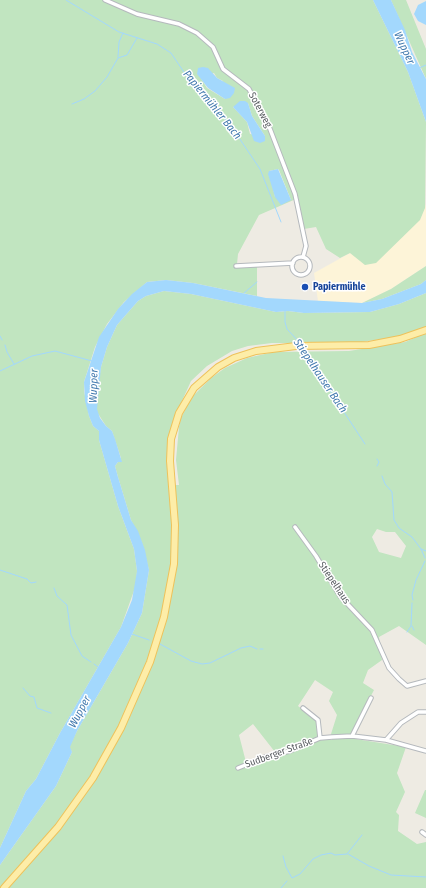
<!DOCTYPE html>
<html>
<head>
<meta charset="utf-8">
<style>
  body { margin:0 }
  canvas { display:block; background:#eeebe3 }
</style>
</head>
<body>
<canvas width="426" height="888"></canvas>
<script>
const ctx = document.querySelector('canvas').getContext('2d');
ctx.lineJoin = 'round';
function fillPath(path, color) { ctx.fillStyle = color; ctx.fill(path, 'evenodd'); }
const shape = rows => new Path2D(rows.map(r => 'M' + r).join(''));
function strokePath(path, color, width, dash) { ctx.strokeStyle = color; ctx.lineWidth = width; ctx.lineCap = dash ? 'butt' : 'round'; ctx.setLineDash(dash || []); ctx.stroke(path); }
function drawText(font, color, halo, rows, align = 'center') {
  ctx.font = font + ' "Fira Sans Condensed",sans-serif'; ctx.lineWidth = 3; ctx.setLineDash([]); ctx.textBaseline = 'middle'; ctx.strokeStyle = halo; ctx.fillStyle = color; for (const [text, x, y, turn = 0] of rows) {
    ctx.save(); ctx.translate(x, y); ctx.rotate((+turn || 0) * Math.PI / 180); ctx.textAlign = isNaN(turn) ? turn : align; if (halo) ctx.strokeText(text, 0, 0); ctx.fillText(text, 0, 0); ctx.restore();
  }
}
fillPath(shape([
  [426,204,426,266,391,289,362,303,318,301,314,273,350,253,355,256,425,208]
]), '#fdf4d8');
fillPath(shape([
  [0,0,373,0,408,72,426,122,425,208,420,220,376,263,365,265,350,253,340,258,326,249,316,227,304,229,296,199,259,215,238,254,237,264,234,264,236,267,257,266,257,296,193,283,166,280,147,282,124,302,107,324,95,347,84,382,84,391,89,416,93,426,99,431,99,440,118,506,134,549,137,571,136,585,121,627,60,733,36,779,26,791,0,848],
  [214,73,217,78,223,81,225,99,207,88,200,77],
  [248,103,252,116,265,136,250,134,247,122,233,107],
  [278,169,279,170,291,200,275,197,269,171],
  [391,0,406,0,426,49,426,79],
  [426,266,426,280,421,284,382,299,362,303,391,289],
  [164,291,191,294,276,312,288,311,304,313,370,312,399,304,426,293,426,327,402,336,354,343,272,343,248,346,232,351,207,366,191,381,177,412,172,426,168,455,169,485,179,485,176,460,179,427,181,418,191,398,211,378,225,368,247,358,274,352,349,351,405,342,426,333,426,645,399,626,379,637,382,660,368,670,363,683,374,690,349,738,406,747,397,773,405,792,396,812,399,815,398,831,417,844,426,842,426,888,0,888,0,865,56,786,72,752,69,747,77,731,128,643,142,613,149,570,142,543,131,520,118,477,115,466,118,462,121,462,121,458,112,431,106,426,97,412,97,395,101,367,107,347,117,325,138,301,146,296],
  [377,529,386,532,395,532,406,546,401,558,379,552,372,537],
  [315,680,333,692,329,701,337,715,331,734,332,740,318,740,316,720,298,706],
  [253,724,275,752,287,749,288,753,267,758,247,766,239,735],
  [425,790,426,790,426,818,415,813]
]), '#c1e5c0');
fillPath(shape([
  [373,0,391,0,405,30,412,52,426,79,426,122,408,72],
  [426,1,426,25,418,21,414,14,418,5],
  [203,67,208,68,217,78,235,88,234,93,230,98,225,99,208,88,197,74,198,68],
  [240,101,245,101,248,103,252,116,265,136,265,141,260,143,254,141,247,122,233,107],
  [278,169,291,200,281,205,275,197,268,174,269,171],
  [166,280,193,283,266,298,362,303,382,299,421,284,426,280,426,293,399,304,370,312,304,313,288,311,276,312,191,294,164,291,146,296,138,301,117,325,107,347,101,367,97,409,100,418,106,426,112,431,115,439,122,462,118,462,115,466,118,477,131,520,138,531,145,550,149,570,142,613,128,643,77,731,70,747,72,752,56,786,0,865,0,848,26,791,36,779,60,733,121,627,132,600,137,571,134,549,118,506,99,440,99,431,93,426,89,416,85,401,84,382,99,337,118,309,132,294,147,282]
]), '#a3d8fd');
strokePath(shape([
  [66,0,119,32,157,44,171,53,192,84,229,123,260,169,281,222],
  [118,57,119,42,123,33],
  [419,68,426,65],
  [72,104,84,99,95,91,107,77,118,58,127,55,137,38],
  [244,293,257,282],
  [285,311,285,322,287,329,300,343],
  [0,336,2,340],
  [5,345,7,352,14,364],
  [302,348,365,444],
  [0,371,32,356,55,351,92,361],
  [377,466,379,462,377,459],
  [382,476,385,484,392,492,394,520,399,528,412,537,421,549,426,551],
  [421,549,425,558],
  [0,570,27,579,31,583,36,582],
  [54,588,57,596,67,605,71,635,82,656,91,662],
  [413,600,412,595,416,580,425,561],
  [412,626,414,630],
  [407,632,411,626,412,603],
  [132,634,149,640],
  [160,644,191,661,202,664,210,663,241,648,250,646,257,649],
  [260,649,263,649],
  [94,664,98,667],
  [23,688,30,696,34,697,37,708,51,713],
  [348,854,369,866,391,875,426,877],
  [283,856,286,867,292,878,300,874,313,859,321,855,331,853,335,855,347,854,362,835],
  [281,888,287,881]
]), '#a3d8fd', 1);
const street = shape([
  [105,0,137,14,179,24,197,33,213,47,223,69,249,89,270,129,295,194,306,246,303,257],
  '292 266a9 9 0 1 1 18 0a9 9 0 1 1-18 0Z',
  [236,266,293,263],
  [295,527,316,556,340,596,372,630,389,668,399,679,407,686,426,681],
  [303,708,318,720,320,738],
  [352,736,371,698],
  [386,740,401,723,418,712,426,712],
  [238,768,265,757,290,751,320,738,332,737,352,736,386,740,426,751],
  [422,832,426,835]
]);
const primary = shape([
  [4,888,58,827,93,778,121,728,150,662,164,617,174,564,175,525,170,461,171,439,179,413,194,388,218,367,234,358,256,351,296,346,369,345,400,339,426,330]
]);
strokePath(street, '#b5b9bd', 5.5);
strokePath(primary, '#eec25b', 8);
strokePath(street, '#fff', 3.5);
strokePath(primary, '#fdeda8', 6);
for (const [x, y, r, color] of [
  [305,287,4,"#1a4fb4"]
]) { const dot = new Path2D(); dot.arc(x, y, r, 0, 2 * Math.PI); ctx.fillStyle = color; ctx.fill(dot); strokePath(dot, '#fff', 1.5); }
drawText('10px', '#5b5f63', '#fff', [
  ["Soterweg",260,110,62],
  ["Stiepelhaus",334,583,56],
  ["Sudberger Straße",279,753,-20]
]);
drawText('bold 10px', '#164399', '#fff', [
  ["Papiermühle",313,287]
], 'left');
drawText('italic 11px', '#4179ae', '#fff', [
  ["Wupper",404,48,65],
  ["Papiermühler Bach",212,105,51],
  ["Stiepelhauser Bach",320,376,56],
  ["Wupper",94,386,-88],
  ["Wupper",80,712,-62]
]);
</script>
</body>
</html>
